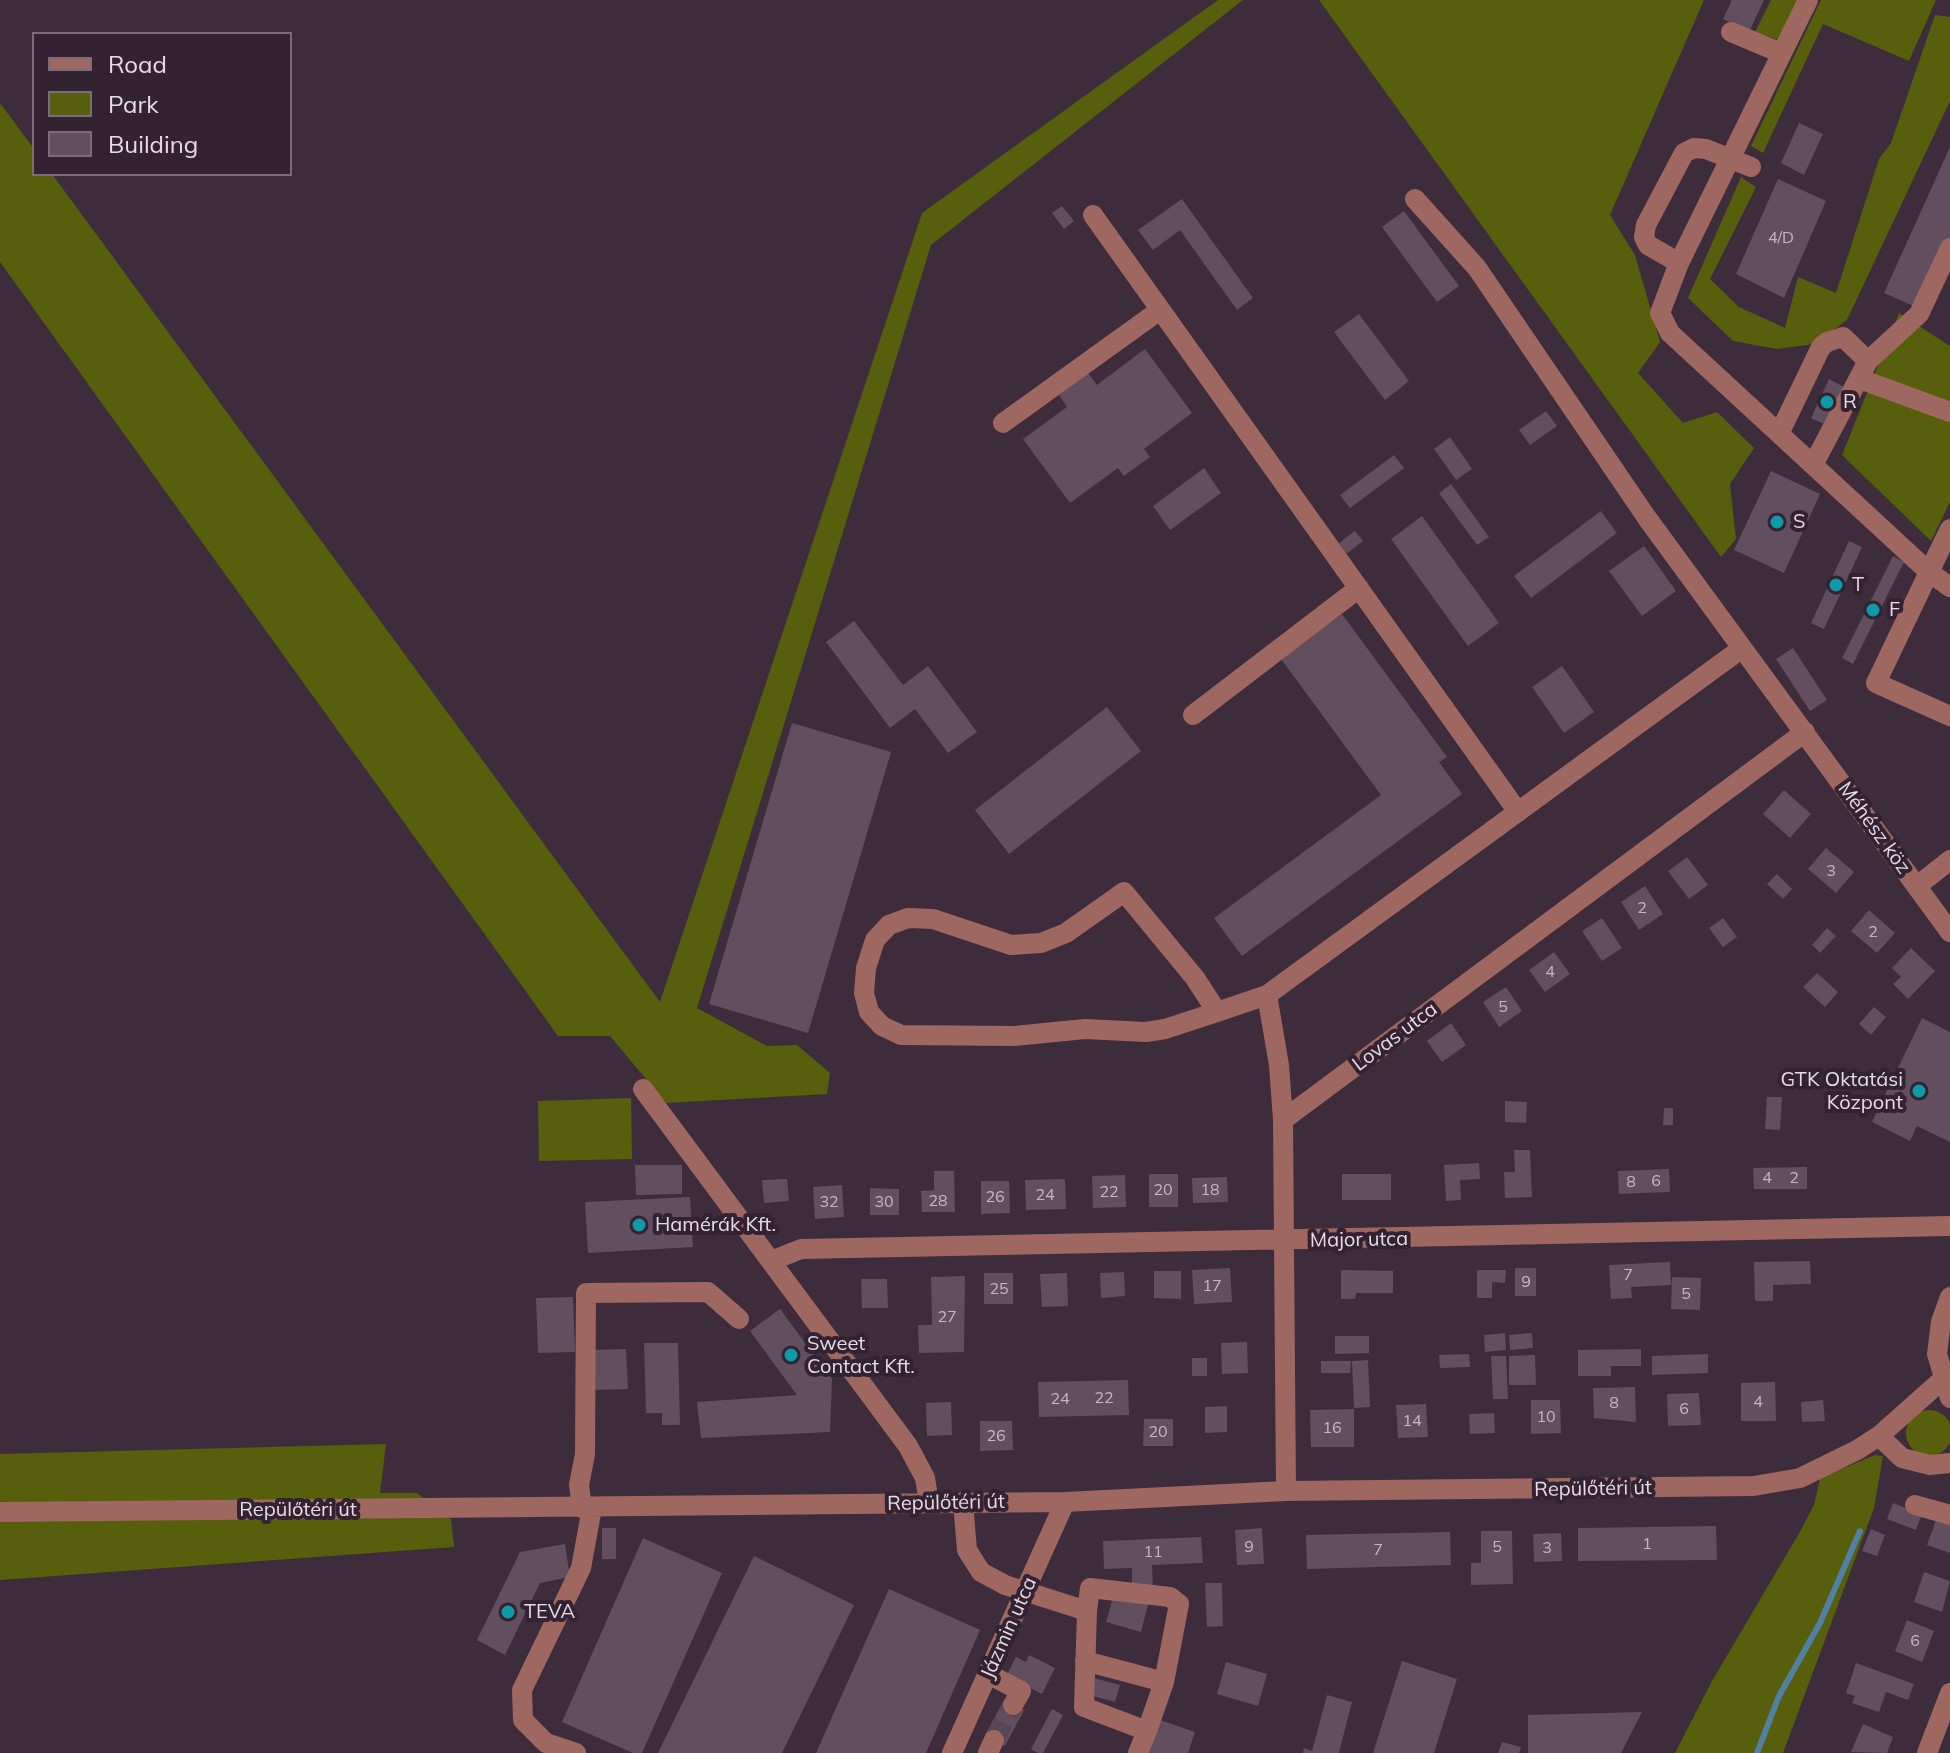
<!DOCTYPE html>
<html>
<head>
<meta charset="utf-8">
<style>
  body { margin:0 }
  #map { position:relative; width:1950px; height:1753px; overflow:hidden; background:#3d2c3c; font-family:Mulish,sans-serif }
  canvas { display:block }
  .legend { position:absolute; left:32px; top:32px; width:260px; height:144px; box-sizing:border-box; background:#332232; border:2px solid #7b6c7a; margin:0; padding:10px 14px; list-style:none; font-size:24px; color:#e6dbe6 }
  .legend li { display:flex; align-items:center; gap:16px; height:40px }
  .legend b { width:40px; border:2px solid #7b6c7a }
</style>
</head>
<body>
<div id="map">
<canvas width="1950" height="1753"></canvas>
<ul class="legend">
<li><b style="height:10px;background:#9e6760"></b>Road</li>
<li><b style="height:22px;background:#575e0c"></b>Park</li>
<li><b style="height:22px;background:#614e5f"></b>Building</li>
</ul>
</div>
<script>
const ctx = document.querySelector('canvas').getContext('2d');
ctx.lineJoin = 'round';
function fillPath(path, color) { ctx.fillStyle = color; ctx.fill(path, 'evenodd'); }
const shape = rows => new Path2D(rows.map(r => 'M' + r).join(''));
function strokePath(path, color, width, dash) { ctx.strokeStyle = color; ctx.lineWidth = width; ctx.lineCap = dash ? 'butt' : 'round'; ctx.setLineDash(dash || []); ctx.stroke(path); }
function drawText(font, color, halo, rows, align = 'center') {
  ctx.font = font + ' Mulish,sans-serif'; ctx.lineWidth = 8; ctx.setLineDash([]); ctx.textBaseline = 'middle'; ctx.strokeStyle = halo; ctx.fillStyle = color; for (const [text, x, y, turn = 0] of rows) {
    ctx.save(); ctx.translate(x, y); ctx.rotate((+turn || 0) * Math.PI / 180); ctx.textAlign = isNaN(turn) ? turn : align; if (halo) ctx.strokeText(text, 0, 0); ctx.fillText(text, 0, 0); ctx.restore();
  }
}
fillPath(shape([
  [1218,0,1243,0,931,245,697,1008,767,1046,797,1045,830,1073,827,1094,666,1103,610,1036,558,1036,0,262,0,103,34,149,34,174,52,174,660,1002,922,213],
  [1319,0,1704,0,1610,215,1635,255,1660,342,1638,373,1683,423,1717,412,1754,448,1730,484,1736,539,1721,557],
  [1771,0,1799,0,1781,41,1755,32],
  [1821,0,1936,0,1909,61,1823,24,1763,153,1751,146],
  [1935,15,1950,17,1950,101,1847,320,1814,344,1777,349,1733,341,1688,298,1741,177,1756,187,1710,279,1739,307,1785,328,1798,277,1836,293,1879,159,1891,143],
  [1899,313,1950,346,1950,502,1931,541,1842,455],
  [631,1098,632,1159,539,1161,538,1101],
  '1906 1433a23 23 0 1 1 46 0a23 23 0 1 1-46 0Z',
  [386,1444,380,1493,417,1493,451,1519,454,1547,0,1580,0,1454],
  [1875,1455,1883,1456,1874,1508,1783,1753,1675,1753,1712,1681,1801,1530,1814,1505,1820,1478]
]), '#575e0c');
strokePath(shape([
  [1757,1753,1779,1696,1820,1623,1860,1531]
]), '#527fa4', 6);
fillPath(shape([
  [1732,0,1764,0,1749,32,1723,19],
  [1799,123,1823,134,1804,175,1781,163],
  [1950,147,1950,237,1918,308,1884,293],
  [1778,179,1826,201,1784,298,1736,274],
  [1182,199,1253,298,1237,310,1180,230,1153,250,1138,230],
  [1062,206,1074,221,1064,229,1052,213],
  [1404,211,1459,286,1437,302,1382,227],
  [1359,314,1409,381,1385,400,1334,332],
  [1145,349,1192,413,1144,449,1150,457,1124,476,1118,468,1070,503,1023,439,1067,407,1059,395,1088,373,1097,385],
  [1829,379,1844,387,1826,425,1811,418],
  [1546,411,1557,426,1530,445,1519,430],
  [1450,437,1472,469,1456,480,1434,449],
  [1394,455,1404,468,1350,508,1340,495],
  [1204,468,1221,493,1170,530,1153,506],
  [1771,471,1820,494,1784,573,1734,550],
  [1451,484,1489,537,1477,545,1439,493],
  [1601,511,1617,533,1531,598,1514,576],
  [1422,516,1499,623,1468,646,1391,539],
  [1355,531,1363,541,1346,554,1339,543],
  [1849,541,1862,547,1824,629,1811,623],
  [1644,546,1676,591,1642,616,1609,571],
  [1893,556,1904,562,1853,664,1842,658],
  [1342,614,1447,757,1439,762,1462,794,1242,956,1214,918,1381,795,1281,659],
  [854,621,903,685,928,666,977,732,948,753,915,709,890,728,826,642],
  [1793,648,1827,700,1810,711,1776,659],
  [1562,666,1594,712,1564,733,1532,687],
  [1107,707,1141,751,1009,854,975,810],
  [792,723,891,752,808,1033,709,1004],
  [1784,790,1811,814,1790,838,1763,814],
  [1826,848,1854,872,1836,893,1808,869],
  [1687,857,1708,885,1689,899,1668,871],
  [1777,874,1792,889,1783,899,1767,884],
  [1645,886,1663,914,1639,930,1621,902],
  [1869,910,1895,933,1877,953,1851,931],
  [1602,918,1622,948,1602,961,1582,931],
  [1723,918,1737,937,1723,947,1709,928],
  [1827,928,1836,936,1820,953,1812,945],
  [1911,948,1935,971,1908,999,1893,984,1901,977,1892,968],
  [1554,952,1570,974,1545,992,1529,970],
  [1817,973,1838,992,1825,1007,1803,987],
  [1506,987,1522,1011,1499,1027,1483,1002],
  [1874,1007,1886,1017,1871,1035,1859,1024],
  [1922,1018,1950,1032,1950,1142,1917,1126,1910,1141,1872,1122],
  [1451,1023,1466,1045,1442,1062,1427,1041],
  [1767,1097,1782,1097,1780,1130,1765,1129],
  [1505,1101,1527,1102,1526,1123,1505,1122],
  [1664,1108,1673,1108,1673,1125,1663,1125],
  [1514,1150,1530,1150,1532,1197,1505,1198,1504,1172,1515,1172],
  [1479,1163,1480,1179,1460,1180,1461,1200,1446,1201,1444,1165],
  [635,1165,682,1165,682,1194,636,1195],
  [1807,1167,1807,1189,1754,1189,1753,1168],
  [1669,1169,1670,1192,1619,1194,1618,1171],
  [934,1171,954,1171,955,1212,922,1212,921,1191,934,1190],
  [1149,1174,1178,1174,1178,1207,1149,1207],
  [1342,1174,1391,1174,1391,1200,1342,1200],
  [1125,1175,1126,1207,1093,1208,1092,1176],
  [1227,1177,1228,1202,1193,1203,1192,1178],
  [787,1179,789,1201,764,1203,762,1180],
  [1065,1179,1066,1209,1026,1210,1025,1180],
  [981,1181,1009,1181,1010,1213,981,1214],
  [842,1185,844,1217,815,1219,813,1187],
  [870,1188,899,1189,899,1215,870,1215],
  [690,1197,693,1247,588,1253,585,1202],
  [1810,1261,1811,1284,1773,1285,1773,1301,1755,1301,1754,1262],
  [1670,1262,1671,1285,1631,1287,1632,1298,1611,1299,1609,1265],
  [1230,1268,1232,1302,1194,1304,1192,1270],
  [1515,1268,1536,1268,1536,1296,1515,1296],
  [1341,1270,1393,1271,1393,1293,1356,1293,1355,1299,1341,1299],
  [1477,1270,1506,1270,1505,1283,1492,1282,1492,1298,1477,1298],
  [1154,1271,1181,1271,1181,1299,1154,1298],
  [1124,1272,1125,1296,1101,1298,1100,1273],
  [984,1273,1013,1273,1013,1304,984,1304],
  [1067,1273,1068,1306,1042,1307,1040,1274],
  [965,1276,964,1352,919,1353,918,1325,932,1325,931,1277],
  [1672,1277,1701,1278,1700,1310,1671,1309],
  [861,1279,887,1279,888,1308,862,1308],
  [573,1297,575,1352,538,1353,536,1298],
  [780,1309,832,1379,830,1432,701,1438,697,1402,797,1395,750,1331],
  [1505,1333,1506,1350,1485,1352,1484,1335],
  [1532,1333,1533,1348,1510,1350,1509,1335],
  [1335,1336,1369,1336,1369,1353,1335,1354],
  [1247,1342,1248,1373,1222,1374,1221,1343],
  [644,1343,678,1343,680,1425,662,1425,662,1413,646,1413],
  [626,1349,628,1389,594,1390,592,1350],
  [1641,1349,1641,1366,1611,1366,1611,1376,1578,1376,1578,1350],
  [1469,1354,1470,1367,1440,1368,1439,1355],
  [1708,1354,1708,1373,1652,1375,1652,1356],
  [1535,1355,1536,1385,1509,1385,1509,1356],
  [1491,1356,1506,1356,1508,1399,1493,1399],
  [1192,1358,1207,1358,1207,1376,1192,1376],
  [1368,1360,1370,1407,1354,1408,1352,1361],
  [1321,1361,1351,1361,1350,1373,1321,1373],
  [1128,1380,1129,1415,1039,1417,1038,1382],
  [1775,1382,1776,1421,1741,1421,1741,1383],
  [1635,1387,1636,1422,1594,1418,1593,1388],
  [1699,1393,1701,1425,1668,1426,1667,1394],
  [1531,1400,1560,1400,1561,1433,1531,1434],
  [1823,1400,1825,1421,1802,1422,1801,1402],
  [951,1402,952,1435,927,1436,926,1403],
  [1426,1404,1428,1437,1398,1438,1396,1405],
  [1227,1406,1227,1432,1205,1433,1205,1407],
  [1354,1409,1354,1447,1311,1447,1310,1410],
  [1494,1413,1495,1433,1470,1434,1469,1414],
  [1144,1419,1173,1419,1173,1446,1143,1446],
  [980,1421,1012,1421,1013,1450,980,1451],
  [1893,1503,1922,1514,1916,1530,1887,1519],
  [1936,1520,1950,1525,1950,1553,1927,1545],
  [1716,1526,1717,1560,1578,1561,1578,1528],
  [602,1528,616,1528,616,1559,602,1559],
  [1262,1528,1264,1564,1237,1565,1235,1530],
  [1871,1529,1885,1535,1877,1556,1862,1551],
  [1481,1531,1512,1531,1513,1584,1471,1585,1471,1563,1481,1563],
  [1450,1532,1451,1565,1307,1569,1306,1535],
  [1561,1533,1562,1561,1534,1562,1533,1534],
  [1201,1537,1203,1563,1152,1565,1153,1587,1132,1588,1132,1568,1104,1569,1103,1541],
  [643,1538,722,1573,642,1753,633,1753,562,1722],
  [565,1544,570,1577,540,1583,505,1655,477,1640,520,1552],
  [754,1556,854,1605,782,1753,658,1753],
  [1924,1572,1950,1581,1942,1612,1914,1602],
  [1205,1583,1222,1583,1223,1626,1207,1627],
  [889,1589,980,1630,926,1753,816,1753],
  [1115,1591,1149,1601,1141,1632,1106,1622],
  [1907,1620,1934,1631,1922,1662,1895,1651],
  [1029,1655,1055,1668,1042,1694,1006,1676,1016,1657,1026,1662],
  [1402,1661,1457,1679,1434,1753,1373,1753],
  [1226,1662,1267,1674,1258,1706,1217,1694],
  [1856,1663,1914,1684,1908,1700,1886,1692,1879,1712,1852,1703,1855,1696,1846,1693],
  [1094,1678,1120,1685,1115,1702,1089,1695],
  [1327,1695,1352,1702,1339,1753,1303,1753,1304,1748,1312,1751],
  [1004,1700,1024,1710,1005,1746,985,1735],
  [1052,1709,1063,1715,1043,1753,1038,1753,1031,1749],
  [1642,1712,1621,1753,1528,1753,1528,1715],
  [1160,1720,1195,1732,1188,1753,1148,1753],
  [1863,1724,1893,1737,1887,1753,1851,1752],
  [1502,1742,1521,1747,1519,1753,1498,1753]
]), '#614e5f');
strokePath(shape([
  [994,1740,1013,1705]
]), '#564656', 20, [20, 10]);
strokePath(shape([
  [1808,0,1679,263,1660,313,1670,333,1929,572,1876,683,1950,716],
  [1731,32,1781,53],
  [1415,199,1477,268,1647,518,1950,932],
  [1093,215,1518,812],
  [1679,263,1648,245,1644,237,1646,225,1684,153,1694,148,1706,149,1751,167],
  [1860,379,1950,412],
  [1003,423,1160,310],
  [1780,432,1821,347,1827,342,1843,337,1868,361],
  [1814,463,1868,361,1919,314,1950,248],
  [1950,529,1929,572,1950,587],
  [1193,715,1359,588],
  [1917,886,1950,860],
  [1217,1012,1195,978,1124,892,1066,933,1041,943,1011,945,933,919,908,918,889,925,875,940,866,968,864,993,869,1012,882,1026,901,1035,1014,1036,1085,1029,1146,1032,1165,1029,1217,1012,1267,995],
  [643,1089,908,1446,925,1478,929,1503],
  [1283,1120,1805,732],
  [771,1261,801,1249,1950,1226],
  [1950,1297,1941,1322,1937,1354,1950,1398],
  [1879,1436,1902,1458,1930,1465,1950,1463],
  [1286,1491,1283,1120,1279,1065,1267,995,1741,649],
  [963,1502,967,1550,981,1572,1005,1585,1087,1611,1084,1707,1147,1731,1164,1682,1179,1604,1170,1597,1090,1588,1087,1611],
  [1915,1505,1950,1515],
  [582,1508,579,1485,585,1454,586,1293,708,1292,739,1319],
  [0,1512,1065,1502,1286,1491,1754,1486,1800,1478,1857,1450,1879,1436,1942,1380],
  [1085,1661,1164,1682],
  [988,1674,1021,1691,1013,1705],
  [576,1753,546,1743,523,1720,522,1690,581,1568,592,1508],
  [952,1753,1065,1502],
  [988,1753,994,1740],
  [1138,1753,1147,1731],
  [1927,1753,1950,1693]
]), '#9e6760', 20);
for (const [x, y, r, color] of [
  [1827,402,8,"#0f9aa8"],
  [1777,522,8,"#0f9aa8"],
  [1836,585,8,"#0f9aa8"],
  [1873,610,8,"#0f9aa8"],
  [1919,1091,8,"#0f9aa8"],
  [639,1225,8,"#0f9aa8"],
  [791,1355,8,"#0f9aa8"],
  [508,1612,8,"#0f9aa8"]
]) { const dot = new Path2D(); dot.arc(x, y, r, 0, 2 * Math.PI); ctx.fillStyle = color; ctx.fill(dot); strokePath(dot, '#332232', 3); }
drawText('16px', '#c5b8c4', null, [
  ["4/D",1781,238],
  ["3",1831,871],
  ["2",1642,908],
  ["2",1873,932],
  ["4",1550,972],
  ["5",1503,1007],
  ["4",1767,1178],
  ["2",1794,1178],
  ["6",1656,1181],
  ["8",1631,1182],
  ["20",1163,1190],
  ["18",1210,1190],
  ["22",1109,1192],
  ["24",1045,1195],
  ["26",995,1197],
  ["28",938,1201],
  ["32",829,1202],
  ["30",884,1202],
  ["7",1628,1275],
  ["9",1526,1282],
  ["17",1212,1286],
  ["25",999,1289],
  ["5",1686,1294],
  ["27",947,1317],
  ["22",1104,1398],
  ["24",1060,1399],
  ["4",1758,1402],
  ["8",1614,1403],
  ["6",1684,1409],
  ["10",1546,1417],
  ["14",1412,1421],
  ["16",1332,1428],
  ["20",1158,1432],
  ["26",996,1436],
  ["1",1647,1544],
  ["9",1249,1547],
  ["5",1497,1547],
  ["3",1547,1548],
  ["7",1378,1550],
  ["11",1153,1552],
  ["6",1915,1641]
]);
drawText('20px', '#e6dbe6', '#332232', [
  ["R",1843,402],
  ["S",1793,522],
  ["T",1852,585],
  ["F",1889,610],
  ["GTK Oktatási",1903,1080,"right"],
  ["Központ",1903,1103,"right"],
  ["Hamérák Kft.",655,1225],
  ["Sweet",807,1344],
  ["Contact Kft.",807,1367],
  ["TEVA",524,1612]
], 'left');
drawText('20px', '#e6dbe6', '#332232', [
  ["Méhész köz",1874,828,54],
  ["Lovas utca",1395,1037,-37],
  ["Major utca",1359,1240,-1],
  ["Repülőtéri út",1593,1489,-1],
  ["Repülőtéri út",946,1503,-1],
  ["Repülőtéri út",298,1510],
  ["Jázmin utca",1009,1628,-66]
]);
</script>
</body>
</html>
